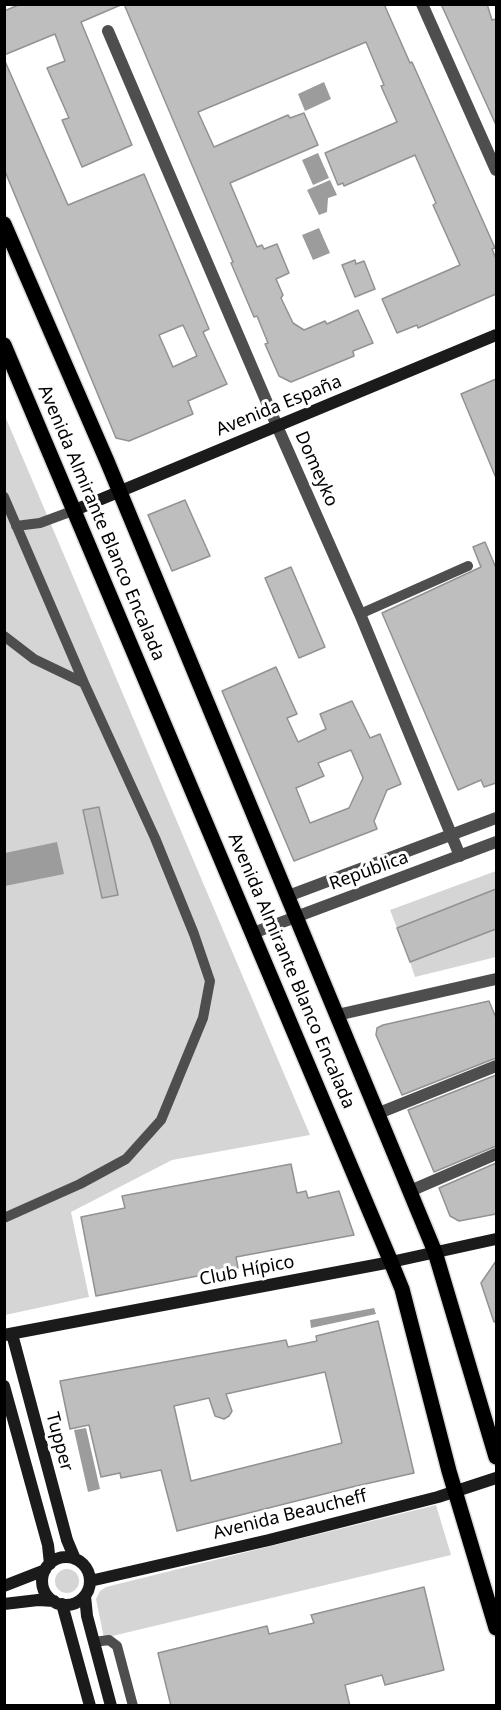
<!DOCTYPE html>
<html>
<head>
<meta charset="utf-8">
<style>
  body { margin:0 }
  #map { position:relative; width:501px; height:1710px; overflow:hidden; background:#fff; font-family:"Noto Sans",sans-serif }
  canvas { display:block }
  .frame { position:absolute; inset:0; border:6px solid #000; pointer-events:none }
</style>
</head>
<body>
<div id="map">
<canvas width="501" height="1710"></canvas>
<div class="frame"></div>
</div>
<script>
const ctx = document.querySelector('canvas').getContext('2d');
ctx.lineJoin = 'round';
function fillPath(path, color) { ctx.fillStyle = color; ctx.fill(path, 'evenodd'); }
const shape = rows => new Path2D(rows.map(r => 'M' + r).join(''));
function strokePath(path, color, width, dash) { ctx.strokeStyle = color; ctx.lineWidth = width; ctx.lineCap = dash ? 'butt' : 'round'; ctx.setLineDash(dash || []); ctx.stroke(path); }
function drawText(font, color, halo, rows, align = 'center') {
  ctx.font = font + ' "Noto Sans",sans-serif'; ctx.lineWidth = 6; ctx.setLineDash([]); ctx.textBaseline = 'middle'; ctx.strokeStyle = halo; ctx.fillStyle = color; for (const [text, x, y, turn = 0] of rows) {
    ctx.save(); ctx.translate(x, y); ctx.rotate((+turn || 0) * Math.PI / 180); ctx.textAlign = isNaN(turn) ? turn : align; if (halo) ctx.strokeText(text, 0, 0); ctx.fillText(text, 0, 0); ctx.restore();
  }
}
fillPath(shape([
  [5,416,310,1135,172,1160,71,1212,89,1297,5,1315],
  [496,871,496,889,397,928,390,910],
  [496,929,496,957,415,977,410,962],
  [436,1505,451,1555,104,1638,96,1599,100,1591,106,1587],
  '55 1581a12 12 0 1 1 24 0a12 12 0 1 1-24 0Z'
]), '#d5d5d5');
fillPath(shape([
  [324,82,331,99,305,111,298,94],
  [318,153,329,178,313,185,302,160],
  [330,180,337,195,328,198,327,212,319,215,307,190],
  [319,228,330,253,313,260,302,235],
  [57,842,64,874,5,886,5,853],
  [374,1308,376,1314,311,1328,310,1320],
  [86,1428,100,1489,88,1492,74,1430]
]), '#9c9c9c');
const building = shape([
  [21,4,123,4,81,22,132,145,82,167,62,120,69,118,47,68,65,61,55,34,4,55,4,11,21,4],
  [124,4,384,4,410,63,412,62,495,248,492,249,496,259,496,294,418,328,417,325,397,333,382,299,460,265,433,205,436,203,415,155,344,186,343,183,338,185,325,153,397,122,381,86,384,85,366,42,198,112,214,147,288,115,290,118,304,113,318,145,230,183,257,247,262,245,264,249,277,244,289,273,276,279,283,295,281,298,293,323,304,330,325,321,327,324,358,310,373,343,353,351,354,356,291,382,279,376,265,344,268,343,257,316,254,317,231,263,233,262,124,4],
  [441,4,487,4,492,20,496,19,496,125,441,4],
  [4,59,68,205,144,174,209,329,203,332,227,384,188,401,193,414,129,441,116,438,4,169,4,59],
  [183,325,197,356,173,367,159,335,183,325],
  [355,260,356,264,364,261,375,289,355,297,342,265,355,260],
  [496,379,496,478,461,394,496,379],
  [185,500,210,556,172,571,148,515,185,500],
  [485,542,496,568,496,783,484,787,481,780,458,790,382,613,481,567,473,547,485,542],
  [291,567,325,647,299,658,265,578,291,567],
  [276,667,297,714,287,718,298,742,326,729,320,714,352,701,370,738,380,734,401,784,387,790,374,821,377,829,294,861,222,691,276,667],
  [351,750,363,778,349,808,310,823,296,788,324,776,318,763,351,750],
  [99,807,118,895,102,898,83,810,99,807],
  [496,889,496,929,410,962,397,928,496,889],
  [489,1001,496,1018,496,1058,402,1095,376,1035,377,1028,383,1025,489,1001],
  [496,1075,496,1146,434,1172,408,1110,496,1075],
  [496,1163,496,1214,459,1221,450,1216,439,1188,496,1163],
  [291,1164,297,1193,306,1191,308,1198,339,1191,354,1235,236,1257,238,1268,96,1296,81,1217,125,1208,122,1196,291,1164],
  [496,1261,496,1321,494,1322,481,1283,496,1261],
  [378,1321,414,1473,352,1487,177,1531,161,1470,121,1478,120,1473,101,1477,89,1425,70,1429,60,1381,286,1340,288,1347,317,1341,316,1336,378,1321],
  [325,1372,342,1443,191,1481,174,1406,209,1398,215,1416,224,1419,229,1416,232,1411,226,1394,325,1372],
  [424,1587,444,1670,385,1685,382,1675,345,1685,350,1706,171,1706,158,1653,267,1626,269,1634,314,1623,311,1615,424,1587]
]);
fillPath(building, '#bebebe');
strokePath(building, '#929292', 1.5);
const primary = shape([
  [4,224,107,461,435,1252,496,1457],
  [4,345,391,1262,402,1289,449,1471,496,1628]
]);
strokePath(primary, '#dbdbdb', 18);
strokePath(shape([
  [4,497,84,683,155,838,194,934,210,981,203,1018,161,1120,126,1159,80,1184,4,1218],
  [16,526,40,523,75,510],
  [360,614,468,566],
  [4,636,34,659,84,683],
  [94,1642,109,1640,117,1646,133,1706]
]), '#4e4e4e', 10);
strokePath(shape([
  [422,4,496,170],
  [108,31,277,426,360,614,460,856],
  [288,896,496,818],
  [253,933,496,842],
  [337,1015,496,979],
  [379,1113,496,1066],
  [410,1191,496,1154]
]), '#4e4e4e', 12);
strokePath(shape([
  [75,510,496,335],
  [12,1334,67,1540,75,1559],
  [4,1335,391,1262,496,1239],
  [4,1386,48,1545,50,1564],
  '42 1581a24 24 0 1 1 48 0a24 24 0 1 1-48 0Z',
  [90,1581,269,1540,438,1497,496,1478],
  [4,1586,45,1570],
  [85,1596,87,1616,111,1706],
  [4,1604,38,1600,54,1601],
  [62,1604,90,1706]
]), '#1b1b1b', 12);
strokePath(primary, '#000', 15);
drawText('18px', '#000', '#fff', [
  ["Avenida España",279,406,-22],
  ["Domeyko",316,469,66],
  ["Avenida Almirante Blanco Encalada",101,523,67],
  ["República",369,871,-20],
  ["Avenida Almirante Blanco Encalada",291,971,67],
  ["Club Hípico",247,1271,-11],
  ["Tupper",59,1442,75],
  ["Avenida Beaucheff",290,1515,-14]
]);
</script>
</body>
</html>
